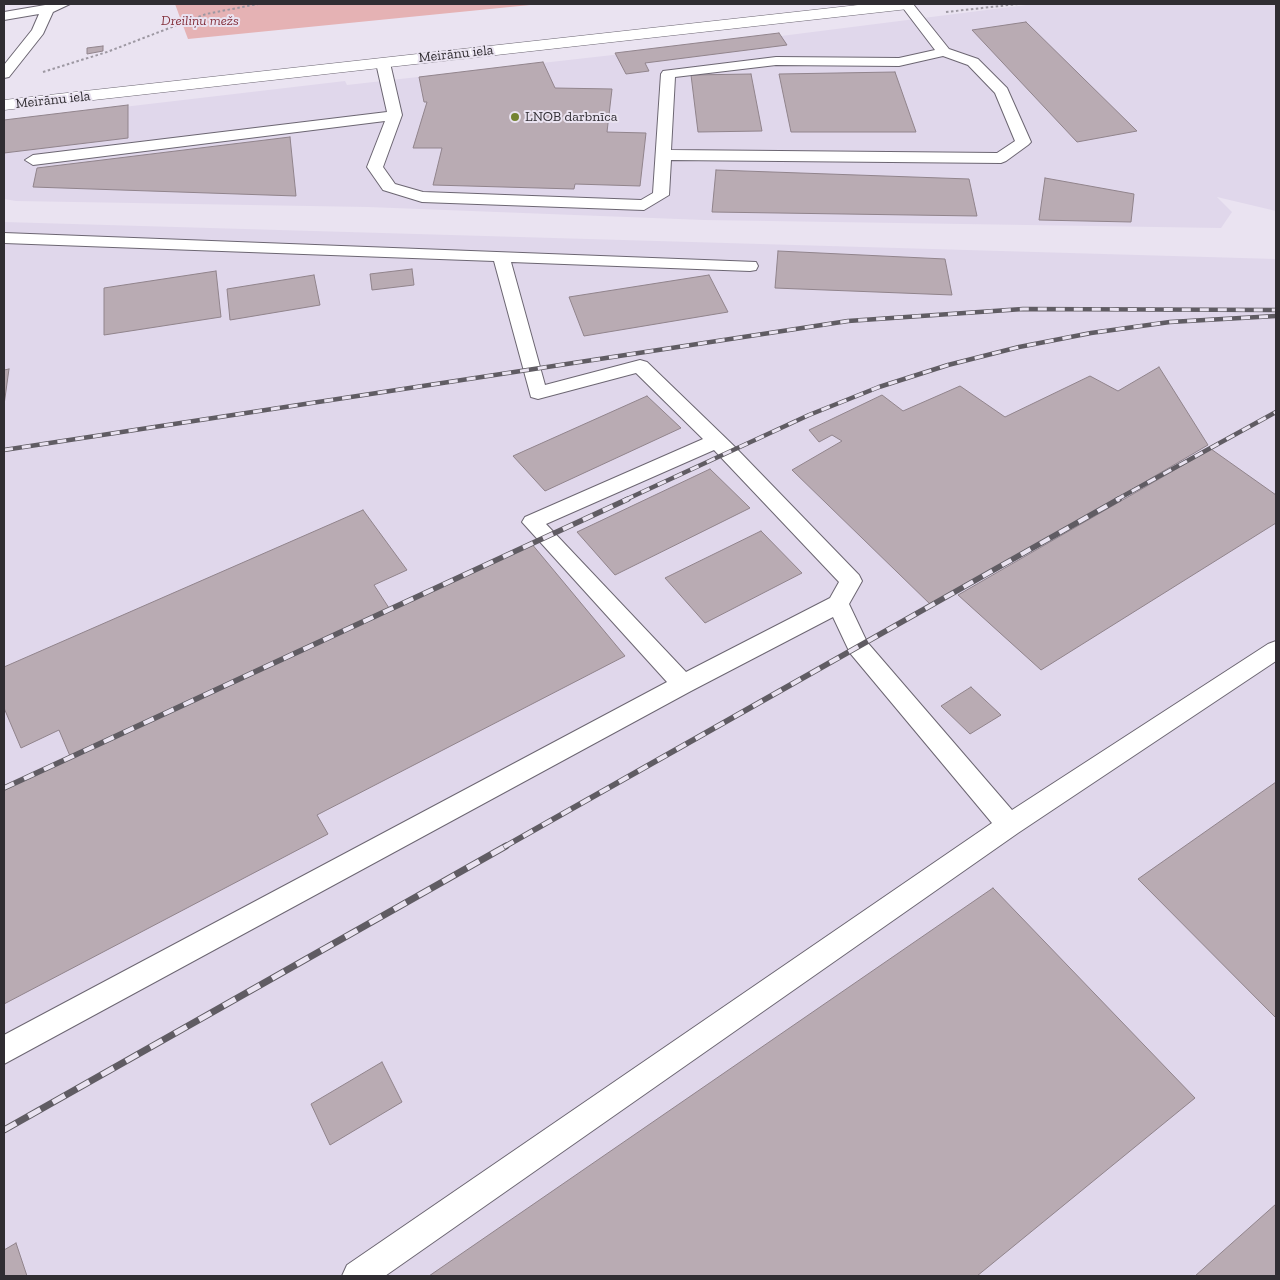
<!DOCTYPE html>
<html>
<head>
<meta charset="utf-8">
<style>
  body { margin:0 }
  #map { position:relative; width:1280px; height:1280px; overflow:hidden; background:#eae3f1; font-family:"Zilla Slab",serif }
  canvas { display:block }
  .frame { position:absolute; inset:0; border:5px solid #302d32; pointer-events:none }
</style>
</head>
<body>
<div id="map">
<canvas width="1280" height="1280"></canvas>
<div class="frame"></div>
</div>
<script>
const ctx = document.querySelector('canvas').getContext('2d');
ctx.lineJoin = 'round';
function fillPath(path, color) { ctx.fillStyle = color; ctx.fill(path, 'evenodd'); }
const shape = rows => new Path2D(rows.map(r => 'M' + r).join(''));
function strokePath(path, color, width, dash) { ctx.strokeStyle = color; ctx.lineWidth = width; ctx.lineCap = dash ? 'butt' : 'round'; ctx.setLineDash(dash || []); ctx.stroke(path); }
function drawText(font, color, halo, rows, align = 'center') {
  ctx.font = font + ' "Zilla Slab",serif'; ctx.lineWidth = 4; ctx.setLineDash([]); ctx.textBaseline = 'middle'; ctx.strokeStyle = halo; ctx.fillStyle = color; for (const [text, x, y, turn = 0] of rows) {
    ctx.save(); ctx.translate(x, y); ctx.rotate((+turn || 0) * Math.PI / 180); ctx.textAlign = isNaN(turn) ? turn : align; if (halo) ctx.strokeText(text, 0, 0); ctx.fillText(text, 0, 0); ctx.restore();
  }
}
fillPath(shape([
  [1034,4,1276,4,1276,211,1217,197,1232,212,1221,228,704,220,368,207,16,201,4,199,4,121,345,81,347,85,781,36],
  [4,222,1276,259,1276,1276,4,1276]
]), '#e0d7eb');
fillPath(shape([
  [175,4,540,4,188,39]
]), '#e5b2b4');
const building = shape([
  [1026,22,1137,131,1077,142,972,30,1026,22],
  [779,33,787,45,645,63,649,71,626,74,615,53,779,33],
  [103,46,103,51,87,54,87,48,103,46],
  [543,62,555,88,612,89,607,132,646,133,640,186,575,184,574,189,433,185,442,148,413,148,427,102,424,102,419,77,543,62],
  [895,72,916,132,791,132,779,74,895,72],
  [751,74,762,131,698,132,691,75,751,74],
  [128,105,128,138,4,153,4,120,128,105],
  [290,137,296,196,33,187,37,168,290,137],
  [716,170,969,179,977,216,712,212,716,170],
  [1045,178,1134,194,1131,222,1039,220,1045,178],
  [778,251,945,259,952,295,775,288,778,251],
  [412,269,414,285,372,290,370,274,412,269],
  [216,271,221,317,104,335,104,288,216,271],
  [314,275,320,305,230,320,227,289,314,275],
  [709,275,728,312,584,336,569,297,709,275],
  [1159,367,1208,445,932,606,792,470,842,441,832,435,819,442,809,430,882,395,903,411,960,386,1005,417,1090,376,1118,391,1159,367],
  [9,369,4,405,4,370,9,369],
  [647,396,681,428,545,491,513,456,647,396],
  [1211,449,1276,495,1276,523,1041,670,958,595,1211,449],
  [710,469,750,508,615,575,577,532,710,469],
  [363,510,407,570,374,585,389,608,531,543,625,656,317,815,328,834,4,1004,4,787,70,756,59,730,21,748,4,708,4,667,363,510],
  [761,531,802,573,705,623,665,578,761,531],
  [971,687,1001,715,970,734,941,706,971,687],
  [1276,782,1276,1018,1138,879,1276,782],
  [993,888,1195,1098,977,1276,429,1276,993,888],
  [382,1062,402,1102,330,1145,311,1104,382,1062],
  [1276,1204,1276,1276,1195,1276,1276,1204],
  [16,1243,27,1276,4,1276,4,1250,16,1243]
]);
fillPath(building, '#b9abb3');
strokePath(building, '#91848c', 1);
const lane = shape([
  [51,4,70,4,53,12,43,34,9,77,4,78,4,65,32,30,39,14,4,20,4,12,51,4],
  [900,4,913,4,949,49,978,59,1007,88,1031,142,1028,145,1006,161,1001,163,671,160,669,195,644,210,422,202,383,190,367,167,385,121,33,165,25,160,33,155,387,112,376,63,383,59,390,63,402,115,383,167,395,184,423,192,641,200,653,193,661,74,663,71,776,57,899,58,935,50,900,4],
  [943,56,968,65,995,93,1015,141,997,153,671,150,675,77,776,65,899,66,943,56],
  [4,233,756,262,758,266,756,270,750,271,511,262,545,385,640,360,647,362,735,447,859,575,862,581,849,604,867,642,1012,810,1268,644,1276,641,1276,661,1018,833,385,1276,342,1276,347,1265,992,823,850,653,833,617,691,691,4,1064,4,1035,667,682,522,522,525,517,703,439,636,373,538,399,531,397,494,261,4,243,4,233],
  [714,450,839,582,830,598,686,672,546,524,714,450]
]);
const street = shape([
  [867,4,916,4,908,9,4,110,4,100,867,4]
]);
strokePath(lane, '#6c6672', 2);
strokePath(street, '#6c6672', 1);
strokePath(shape([
  [946,12,1018,4],
  [43,72,107,52,206,14,258,4]
]), '#9d98a2', 2, [2.5, 2.5]);
fillPath(lane, '#fff');
fillPath(street, '#fff');
const railFar2 = shape([
  [4,450,848,321,1023,309,1276,310],
  [625,500,809,415,879,387,948,365,1019,347,1091,333,1170,322,1276,316],
  [1116,500,1276,412]
]);
const railFar1 = shape([
  [4,788,628,499],
  [504,847,1119,499]
]);
const rail = shape([
  [4,1130,506,846]
]);
strokePath(railFar2, '#605c63', 4.5);
strokePath(railFar1, '#605c63', 5.5);
strokePath(rail, '#605c63', 7);
strokePath(railFar2, '#eae3f1', 3, [9]);
strokePath(railFar1, '#eae3f1', 4, [11]);
strokePath(rail, '#eae3f1', 5, [14]);
for (const [x, y, r, color] of [
  [515,117,5,"#748331"]
]) { const dot = new Path2D(); dot.arc(x, y, r, 0, 2 * Math.PI); ctx.fillStyle = color; ctx.fill(dot); strokePath(dot, '#eae3f1', 2); }
drawText('italic 14px', '#84313c', '#eae3f1', [
  ["Dreiliņu mežs",200,21]
]);
drawText('14px', '#302d32', '#eae3f1', [
  ["Meirānu iela",456,54,-6],
  ["Meirānu iela",53,100,-6]
]);
drawText('14px', '#302d32', '#eae3f1', [
  ["LNOB darbnīca",525,117]
], 'left');
</script>
</body>
</html>
